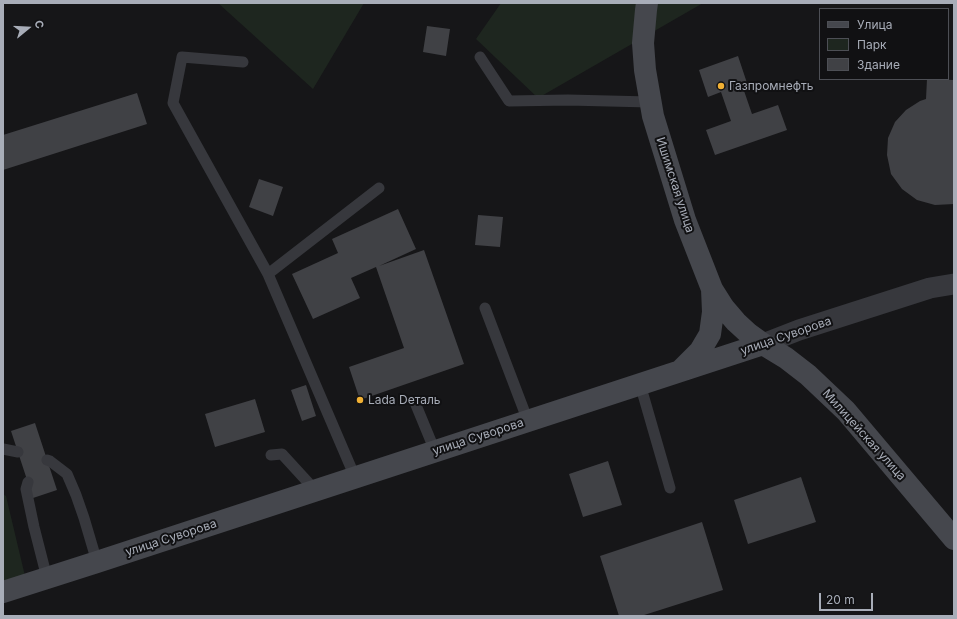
<!DOCTYPE html>
<html>
<head>
<meta charset="utf-8">
<style>
  body { margin:0 }
  #map { position:relative; width:957px; height:619px; overflow:hidden; background:#161618; font-family:Inter,sans-serif }
  canvas { display:block }
  .frame { position:absolute; inset:0; border:4px solid #a8adb8; pointer-events:none }
  .legend { position:absolute; left:819px; top:8px; width:130px; height:72px; box-sizing:border-box; background:#111113; border:1px solid #4d4f55; margin:0; padding:5px 7px; list-style:none; font-size:12px; color:#a8adb8 }
  .legend li { display:flex; align-items:center; gap:8px; height:20px }
  .legend b { width:20px; border:1px solid #4d4f55 }
  .north { position:absolute; left:8px; top:8px; width:40px; height:40px; -webkit-text-stroke:3px #111113; paint-order:stroke; rotate:72deg; font-size:11px; font-weight:700; line-height:16px; text-align:center; color:#a8adb8 }
  .north::after { content:''; display:block; margin:auto; width:14px; height:18px; background:#a8adb8; clip-path:polygon(50% 0,100% 100%,50% 72%,0 100%) }
  .scale { position:absolute; left:819px; top:593px; width:54px; height:18px; box-sizing:border-box; border:2px solid #a8adb8; border-top:0; padding-left:5px; font-size:12px; line-height:14px; white-space:nowrap; color:#a8adb8; -webkit-text-stroke:3px #111113; paint-order:stroke }
</style>
</head>
<body>
<div id="map">
<canvas width="957" height="619"></canvas>
<div class="frame"></div>
<ul class="legend">
<li><b style="height:5px;background:#45474d"></b>Улица</li>
<li><b style="height:11px;background:#1e261f"></b>Парк</li>
<li><b style="height:11px;background:#404145"></b>Здание</li>
</ul>
<div class="north">С</div>
<div class="scale">20 m</div>
</div>
<script>
const ctx = document.querySelector('canvas').getContext('2d');
ctx.lineJoin = 'round';
function fillPath(path, color) { ctx.fillStyle = color; ctx.fill(path, 'evenodd'); }
const shape = rows => new Path2D(rows.map(r => 'M' + r).join(''));
function strokePath(path, color, width, dash) { ctx.strokeStyle = color; ctx.lineWidth = width; ctx.lineCap = dash ? 'butt' : 'round'; ctx.setLineDash(dash || []); ctx.stroke(path); }
function drawText(font, color, halo, rows, align = 'center') {
  ctx.font = font + ' Inter,sans-serif'; ctx.lineWidth = 4; ctx.setLineDash([]); ctx.textBaseline = 'middle'; ctx.strokeStyle = halo; ctx.fillStyle = color; for (const [text, x, y, turn = 0] of rows) {
    ctx.save(); ctx.translate(x, y); ctx.rotate((+turn || 0) * Math.PI / 180); ctx.textAlign = isNaN(turn) ? turn : align; if (halo) ctx.strokeText(text, 0, 0); ctx.fillText(text, 0, 0); ctx.restore();
  }
}
fillPath(shape([
  [218,3,364,3,313,89],
  [501,3,703,3,538,98,476,39],
  [3,494,6,496,25,576,3,582]
]), '#1e261f');
fillPath(shape([
  [427,26,450,29,446,56,423,52],
  [738,56,747,83,742,85,752,114,778,105,787,130,715,155,706,130,731,121,721,92,708,97,699,70],
  [927,79,954,80,954,204,935,205,917,200,902,189,891,174,887,155,888,138,895,122,906,110,920,101,926,99],
  [137,93,147,124,3,170,3,135],
  [259,179,283,187,273,216,249,207],
  [398,209,416,249,379,266,424,250,464,364,360,400,349,367,404,348,376,267,351,278,360,298,313,319,292,274,338,253,332,239],
  [478,215,503,217,500,247,475,245],
  [306,385,316,416,302,421,291,390],
  [255,399,265,432,215,447,205,414],
  [35,423,57,490,33,498,11,431],
  [608,461,622,505,583,517,569,474],
  [801,477,816,522,748,544,734,500],
  [702,522,723,590,641,616,619,616,600,556]
]), '#404145');
strokePath(shape([
  [480,57,509,101,568,100,650,102],
  [243,62,182,57,173,103,268,274],
  [485,308,528,421],
  [640,384,670,488],
  [416,405,435,451],
  [3,449,18,452],
  [271,455,282,454,315,490],
  [47,460,50,461,67,474,76,495,84,518,97,562],
  [355,477,268,274,379,188],
  [28,482,26,489,34,527,47,578]
]), '#37383d', 11);
strokePath(shape([
  [763,344,799,330,930,288,954,284]
]), '#37383d', 21);
strokePath(shape([
  [647,3,646,10,643,43,645,70,653,116,685,220,712,289,724,308,736,322,749,334,763,344,786,358,808,375,846,411,954,539],
  [682,369,700,351,710,334,713,312,712,289],
  [3,592,97,562,763,344]
]), '#45474d', 22);
for (const [x, y, r, color] of [
  [721,86,4,"#f2b134"],
  [360,400,4,"#f2b134"]
]) { const dot = new Path2D(); dot.arc(x, y, r, 0, 2 * Math.PI); ctx.fillStyle = color; ctx.fill(dot); strokePath(dot, '#111113', 1.5); }
drawText('12px', '#a8adb8', '#111113', [
  ["Газпромнефть",729,86],
  ["Lada Dеталь",368,400]
], 'left');
drawText('12px', '#a8adb8', '#111113', [
  ["Ишимская улица",675,185,72],
  ["улица Суворова",786,336,-19],
  ["Милицейская улица",864,435,48],
  ["улица Суворова",478,437,-18],
  ["улица Суворова",171,538,-18]
]);
</script>
</body>
</html>
